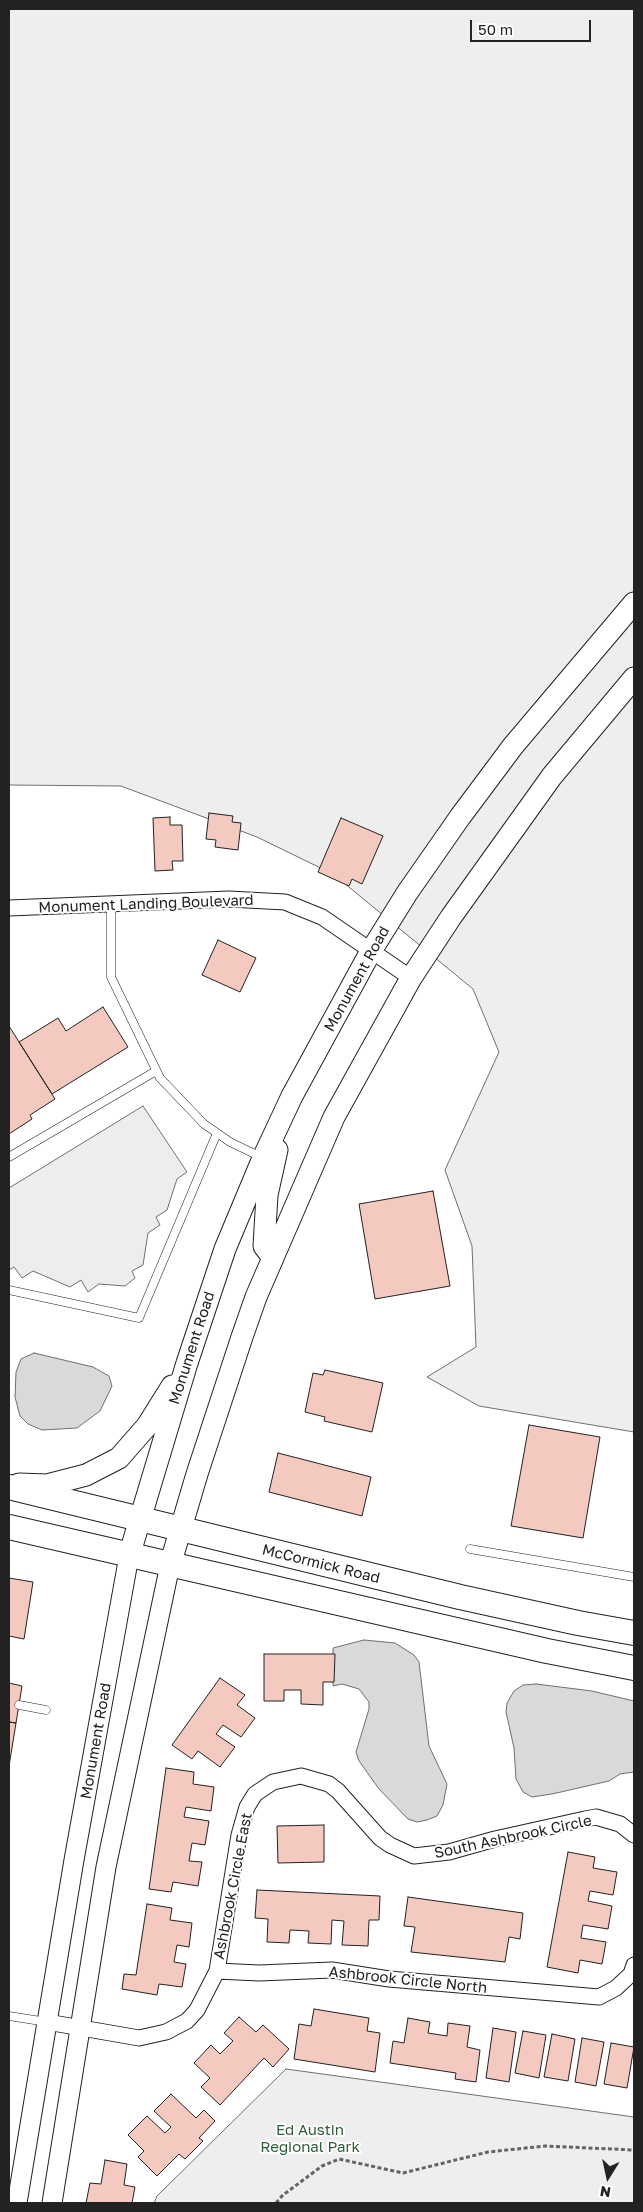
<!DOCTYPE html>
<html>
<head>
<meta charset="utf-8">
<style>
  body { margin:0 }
  #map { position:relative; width:643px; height:2212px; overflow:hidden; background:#fff; font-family:"Golos Text",sans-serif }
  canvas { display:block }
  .frame { position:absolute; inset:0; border:10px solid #222; pointer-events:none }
  .north { position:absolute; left:583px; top:2152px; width:50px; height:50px; -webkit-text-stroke:4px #fff; paint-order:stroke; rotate:190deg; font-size:14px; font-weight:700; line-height:20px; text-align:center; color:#222 }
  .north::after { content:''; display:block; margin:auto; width:18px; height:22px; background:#222; clip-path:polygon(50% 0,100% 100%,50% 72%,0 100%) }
  .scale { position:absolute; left:470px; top:20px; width:121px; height:22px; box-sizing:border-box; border:2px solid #222; border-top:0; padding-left:6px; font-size:15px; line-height:18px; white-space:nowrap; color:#222; -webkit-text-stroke:4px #fff; paint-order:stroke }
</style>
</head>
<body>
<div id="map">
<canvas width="643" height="2212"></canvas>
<div class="frame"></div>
<div class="north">N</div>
<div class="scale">50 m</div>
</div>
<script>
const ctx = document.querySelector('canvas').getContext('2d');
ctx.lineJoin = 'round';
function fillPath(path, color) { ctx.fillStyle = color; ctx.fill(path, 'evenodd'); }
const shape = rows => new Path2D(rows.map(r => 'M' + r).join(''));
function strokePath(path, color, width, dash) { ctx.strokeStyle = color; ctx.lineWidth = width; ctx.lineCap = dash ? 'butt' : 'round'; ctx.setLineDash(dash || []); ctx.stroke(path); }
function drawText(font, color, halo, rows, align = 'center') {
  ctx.font = font + ' "Golos Text",sans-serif'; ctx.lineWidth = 4; ctx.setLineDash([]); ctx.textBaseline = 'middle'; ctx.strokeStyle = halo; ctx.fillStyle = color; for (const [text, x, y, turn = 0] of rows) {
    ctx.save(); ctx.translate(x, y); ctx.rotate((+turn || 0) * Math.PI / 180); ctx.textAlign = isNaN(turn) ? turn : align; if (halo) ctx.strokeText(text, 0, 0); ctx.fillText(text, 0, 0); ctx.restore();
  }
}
const green = shape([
  [9,9,634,9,634,1432,479,1406,427,1377,476,1347,472,1246,445,1170,499,1052,473,989,333,874,257,837,121,786,9,785,9,9],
  [286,2069,634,2117,634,2203,154,2203,157,2196,286,2069]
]);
fillPath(green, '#eee');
strokePath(green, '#6f6f6f', 1);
const parking = shape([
  [143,1106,187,1172,177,1179,167,1210,156,1217,160,1225,148,1233,143,1265,132,1271,135,1278,125,1286,99,1284,88,1292,81,1280,70,1287,33,1271,22,1278,14,1267,9,1270,9,1188,143,1106]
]);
fillPath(parking, '#ededed');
strokePath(parking, '#6f6f6f', 1);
const water = shape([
  [34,1353,93,1367,109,1376,112,1386,100,1411,77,1428,42,1430,28,1424,20,1416,15,1397,16,1372,21,1359,34,1353],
  [364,1640,395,1643,414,1655,419,1662,429,1746,447,1784,443,1805,437,1816,427,1820,417,1822,408,1819,379,1789,359,1761,356,1752,369,1709,369,1702,359,1689,342,1684,333,1686,333,1648,364,1640],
  [536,1684,592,1691,634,1701,634,1772,620,1774,609,1781,552,1794,532,1797,523,1792,516,1779,514,1748,506,1712,507,1703,514,1691,523,1685,536,1684]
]);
fillPath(water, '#d9d9d9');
strokePath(water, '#6f6f6f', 1);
const building = shape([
  [209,813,233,816,232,822,241,823,238,850,215,847,216,840,206,839,209,813],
  [170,817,170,825,182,825,183,861,172,861,173,870,155,871,153,818,170,817],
  [341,818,383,836,362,884,352,879,349,886,318,872,341,818],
  [218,940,256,958,240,992,202,975,218,940],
  [103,1007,128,1047,52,1094,19,1042,58,1018,66,1031,103,1007],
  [9,1026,55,1099,30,1115,32,1119,9,1134,9,1026],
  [433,1191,450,1286,375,1299,359,1204,433,1191],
  [325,1370,383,1383,372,1432,324,1421,325,1417,305,1412,313,1373,323,1375,325,1370],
  [529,1425,600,1437,583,1538,511,1526,529,1425],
  [278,1453,371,1477,362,1516,269,1492,278,1453],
  [9,1578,33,1582,24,1639,9,1636,9,1578],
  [264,1654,335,1654,334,1682,323,1682,323,1705,301,1704,301,1690,284,1690,284,1701,264,1701,264,1654],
  [220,1678,245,1695,237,1705,255,1718,241,1737,223,1725,216,1734,235,1747,220,1767,198,1751,192,1759,172,1745,220,1678],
  [9,1683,22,1686,16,1723,9,1722,9,1683],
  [9,1722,16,1723,9,1766,9,1722],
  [166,1768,194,1772,193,1784,214,1787,211,1811,186,1807,184,1817,209,1821,205,1845,192,1843,189,1861,202,1862,198,1886,173,1882,171,1892,149,1889,166,1768],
  [324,1825,324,1862,278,1863,277,1826,324,1825],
  [568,1852,595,1857,593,1868,617,1872,613,1895,590,1891,588,1901,612,1906,608,1929,583,1925,581,1938,606,1942,602,1964,580,1960,578,1973,547,1967,568,1852],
  [257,1890,380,1896,379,1920,369,1920,368,1946,342,1945,344,1921,332,1920,331,1944,308,1943,309,1931,290,1930,289,1943,267,1942,268,1919,255,1918,257,1890],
  [408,1897,523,1913,520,1939,509,1937,505,1962,411,1952,415,1927,404,1926,408,1897],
  [147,1904,172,1908,170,1920,192,1923,189,1947,177,1945,174,1962,186,1964,182,1987,159,1984,157,1995,122,1989,124,1974,136,1975,147,1904],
  [314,2009,369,2018,367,2031,380,2033,375,2072,294,2059,299,2024,311,2026,314,2009],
  [239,2017,256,2032,263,2025,289,2049,273,2067,264,2058,220,2105,201,2087,210,2078,194,2063,211,2045,220,2054,233,2041,224,2033,239,2017],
  [408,2018,430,2022,428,2033,447,2036,448,2023,470,2026,467,2047,480,2050,476,2082,455,2079,456,2073,390,2063,393,2041,404,2043,408,2018],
  [493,2028,516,2032,509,2082,486,2078,493,2028],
  [523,2031,546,2035,539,2078,515,2073,523,2031],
  [552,2034,575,2039,568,2081,544,2077,552,2034],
  [582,2038,604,2042,596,2086,575,2082,582,2038],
  [611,2043,634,2047,627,2088,604,2084,611,2043],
  [171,2094,196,2118,204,2110,215,2121,199,2138,203,2141,185,2159,179,2154,157,2176,138,2157,144,2151,128,2135,147,2116,165,2133,171,2127,154,2111,171,2094],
  [105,2160,127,2164,124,2185,135,2187,132,2203,86,2203,90,2183,101,2184,105,2160]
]);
fillPath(building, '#f3c9c0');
strokePath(building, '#222', 1);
const service = shape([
  [111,905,111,977,160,1078,204,1124,230,1142,261,1157],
  [9,1157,156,1071],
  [9,1290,139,1318,217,1133],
  [470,1549,634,1577],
  [19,1705,46,1710],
  [9,2016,47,2022]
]);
const minor = shape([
  [9,908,229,899,285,902,322,917,411,978],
  [217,1971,259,1973,332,1970,389,1979,599,1997,616,1988,631,1974,634,1965],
  [47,2022,139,2038,166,2032,187,2021,197,2010,217,1971,239,1835,247,1807,255,1794,273,1782,301,1776,329,1784,338,1791,380,1838,390,1845,414,1856,449,1852,495,1839,585,1819,596,1817,620,1824,634,1835]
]);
const tertiary = shape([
  [17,2203,74,1860,129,1556],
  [52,2203,106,1867,170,1565]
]);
const secondary = shape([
  [273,1258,264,1246,267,1195,277,1150],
  [19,1484,47,1485,86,1475,119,1458,147,1426,172,1386],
  [129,1556,187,1363,225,1249,263,1158,292,1096,371,951,407,893,460,817,513,746,634,603],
  [170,1565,197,1474,242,1337,256,1297,334,1117,411,978,451,917,552,776,634,678]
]);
const primary = shape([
  [9,1487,460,1597,578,1623,634,1633],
  [9,1527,547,1651,634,1668]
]);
strokePath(service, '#222', 9);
strokePath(minor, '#222', 17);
strokePath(tertiary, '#222', 21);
strokePath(secondary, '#222', 23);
strokePath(primary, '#222', 26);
strokePath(shape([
  [276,2203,283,2195,322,2166,339,2159,403,2173,488,2152,545,2146,634,2150]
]), '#646464', 3, [4, 2.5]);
strokePath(service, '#fff', 8);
strokePath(minor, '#fff', 15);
strokePath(tertiary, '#fff', 19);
strokePath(secondary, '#fff', 21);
strokePath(primary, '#fff', 24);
drawText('15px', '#222', '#fff', [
  ["Monument Landing Boulevard",146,904,-2],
  ["Monument Road",357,979,-61],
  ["Monument Road",192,1348,-72],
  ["McCormick Road",321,1564,14],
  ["Monument Road",96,1741,-80],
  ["South Ashbrook Circle",513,1837,-12],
  ["Ashbrook Circle East",233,1886,-79],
  ["Ashbrook Circle North",408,1980,6]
]);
drawText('15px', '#2f5e38', '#fff', [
  ["Ed Austin",310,2130],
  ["Regional Park",310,2147]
]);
</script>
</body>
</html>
